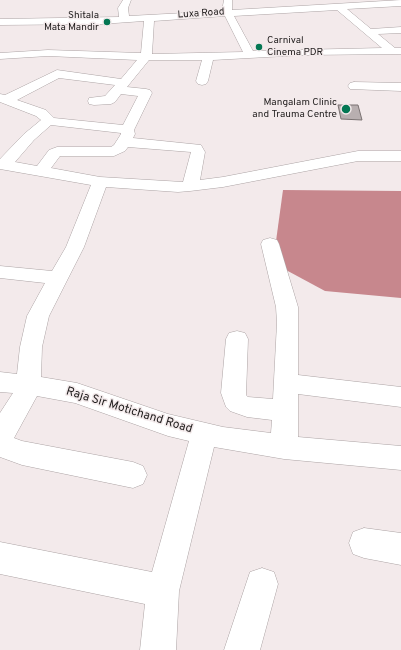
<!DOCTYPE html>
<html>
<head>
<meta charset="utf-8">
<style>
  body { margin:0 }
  canvas { display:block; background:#f3eaeb }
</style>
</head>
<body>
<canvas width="401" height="650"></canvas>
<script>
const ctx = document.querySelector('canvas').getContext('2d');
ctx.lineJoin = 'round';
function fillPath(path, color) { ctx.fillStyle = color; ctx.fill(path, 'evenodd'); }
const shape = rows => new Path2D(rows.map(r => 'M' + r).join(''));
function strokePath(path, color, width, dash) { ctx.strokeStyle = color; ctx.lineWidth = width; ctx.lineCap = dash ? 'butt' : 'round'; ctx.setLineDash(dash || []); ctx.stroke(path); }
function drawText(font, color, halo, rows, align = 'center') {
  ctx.font = font + ' Overpass,sans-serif'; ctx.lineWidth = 3; ctx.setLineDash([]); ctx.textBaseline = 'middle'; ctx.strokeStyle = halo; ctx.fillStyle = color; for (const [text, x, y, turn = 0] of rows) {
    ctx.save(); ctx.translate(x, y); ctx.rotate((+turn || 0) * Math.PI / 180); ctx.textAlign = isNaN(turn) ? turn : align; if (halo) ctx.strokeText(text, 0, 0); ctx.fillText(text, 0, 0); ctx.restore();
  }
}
fillPath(shape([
  [283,190,401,191,401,298,325,291,273,263]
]), '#c7878d');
const building = shape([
  [338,105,358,105,362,120,341,119,338,105]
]);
fillPath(building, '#b8afb0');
strokePath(building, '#7a7272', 1);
const minor = shape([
  [123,0,131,0,128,8,129,16,222,11,224,0,232,0,232,10,401,0,401,6,347,9,371,29,401,27,401,33,378,34,395,48,401,48,401,54,304,55,213,60,208,81,206,84,202,85,198,84,196,81,202,60,149,60,127,87,146,89,150,90,152,93,134,130,135,134,133,138,201,145,205,152,200,180,223,177,358,151,401,151,401,161,358,161,223,187,190,191,178,192,106,187,84,247,49,316,42,347,41,377,77,383,168,414,223,427,271,433,272,420,247,417,230,411,226,407,221,393,226,339,229,333,237,331,245,333,248,339,246,395,248,397,273,399,277,323,276,307,261,244,263,240,270,238,277,240,279,244,298,307,298,375,401,387,401,407,298,394,298,437,401,446,401,470,284,459,214,447,179,591,176,650,140,650,145,604,0,574,0,542,152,572,189,441,168,436,75,403,37,396,14,438,22,441,133,462,143,466,147,475,143,484,133,488,22,465,0,457,0,413,13,393,0,392,0,372,17,374,20,347,27,316,45,283,0,278,0,266,52,271,66,247,91,185,0,169,0,159,24,134,41,120,36,116,0,102,0,94,5,95,57,70,121,79,137,60,48,56,0,59,0,53,48,50,141,53,144,21,101,24,0,25,0,19,119,17,118,8,123,0],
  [337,10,382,48,253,51,234,16,337,10],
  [225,16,243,52,152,54,154,21,225,16],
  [59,78,115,85,105,96,89,98,88,101,89,104,94,105,111,104,115,102,121,94,138,96,123,125,54,118,46,110,17,100,59,78],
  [51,125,121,133,121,134,114,145,111,147,57,147,49,150,37,166,15,162,34,140,51,125],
  [128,147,191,152,183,182,100,177,51,168,60,156,114,156,125,151,128,147],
  [354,82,401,83,401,91,350,89,348,86,350,83,354,82],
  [364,528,401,533,401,565,364,558,353,554,349,543,353,532,364,528],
  [262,568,274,572,278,584,260,650,224,650,250,572,262,568]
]);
strokePath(minor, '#aca3a4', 1);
fillPath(minor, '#fff');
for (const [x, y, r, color] of [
  [107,22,4,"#047753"],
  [259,47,4,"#047753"],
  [346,109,5,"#047753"]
]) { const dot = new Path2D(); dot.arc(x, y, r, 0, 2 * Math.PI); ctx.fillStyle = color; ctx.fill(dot); strokePath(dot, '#f3eaeb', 1.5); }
drawText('10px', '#1f1c1c', '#f3eaeb', [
  ["Luxa Road",201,14,-4]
]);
drawText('10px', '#1f1c1c', '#f3eaeb', [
  ["Shitala",99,16],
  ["Mata Mandir",99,28],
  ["Carnival",267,41,"left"],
  ["Cinema PDR",267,53,"left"],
  ["Mangalam Clinic",337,103],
  ["and Trauma Centre",337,115]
], 'right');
drawText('12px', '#1f1c1c', '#f3eaeb', [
  ["Raja Sir Motichand Road",129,411,17]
]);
</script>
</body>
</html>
